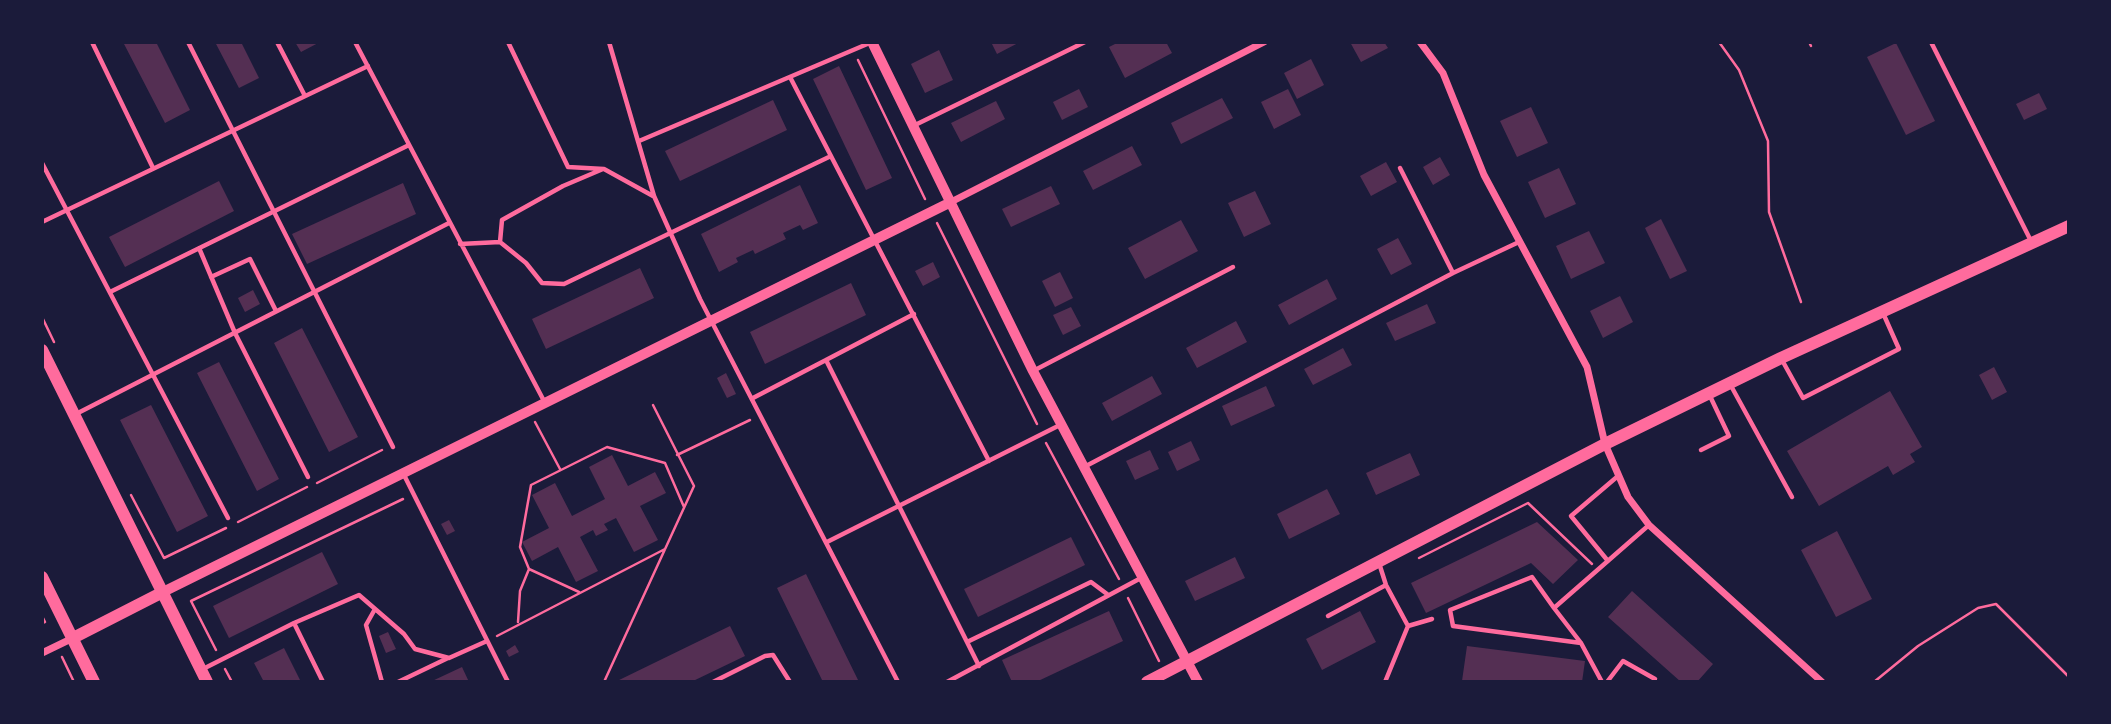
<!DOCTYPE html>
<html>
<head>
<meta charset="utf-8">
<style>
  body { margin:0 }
  #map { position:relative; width:2111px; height:724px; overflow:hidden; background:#1b1b3a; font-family:Inter,sans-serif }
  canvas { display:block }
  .frame { position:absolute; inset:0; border:44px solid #1b1b3a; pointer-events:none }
</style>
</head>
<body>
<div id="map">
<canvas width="2111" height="724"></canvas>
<div class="frame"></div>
</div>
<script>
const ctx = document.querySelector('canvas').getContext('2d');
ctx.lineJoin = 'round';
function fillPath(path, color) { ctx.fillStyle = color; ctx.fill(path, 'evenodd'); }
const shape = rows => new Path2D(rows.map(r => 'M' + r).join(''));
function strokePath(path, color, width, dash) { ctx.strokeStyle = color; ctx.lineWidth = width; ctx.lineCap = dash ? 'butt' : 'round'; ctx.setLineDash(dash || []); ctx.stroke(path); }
fillPath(shape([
  [123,42,156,42,190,110,165,123],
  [215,42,241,42,259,78,239,88],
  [295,42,320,42,301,52],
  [991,42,1020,42,997,54],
  [1119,42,1166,42,1172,53,1125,78,1109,47],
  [1350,42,1384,42,1388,48,1361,62],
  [1896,43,1935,121,1906,135,1867,57],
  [939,50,953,80,925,93,911,64],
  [1311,59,1324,85,1297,99,1284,73],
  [839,66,892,178,866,190,813,79],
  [1079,89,1088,107,1062,120,1053,102],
  [1288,89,1301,115,1274,129,1261,102],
  [2039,93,2047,109,2024,120,2016,104],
  [1222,98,1233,118,1181,144,1171,123],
  [773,100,787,130,680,181,665,151],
  [996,101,1005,119,961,142,951,123],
  [1531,107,1548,143,1517,157,1500,121],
  [1132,146,1142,165,1093,190,1083,171],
  [1440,157,1450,175,1433,185,1423,167],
  [1386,162,1397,182,1371,196,1360,176],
  [1559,168,1576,204,1545,218,1528,182],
  [219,181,234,211,125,267,109,237],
  [403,183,416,214,307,264,292,234],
  [800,185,818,223,803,230,800,225,783,233,786,239,755,254,753,250,736,258,738,262,719,272,701,234],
  [1051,186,1060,204,1011,227,1002,209],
  [1255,191,1271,224,1244,237,1228,203],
  [1661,219,1687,271,1670,279,1645,228],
  [1181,220,1198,251,1145,279,1128,248],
  [1589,231,1605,263,1571,279,1556,246],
  [1398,238,1412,264,1391,275,1377,249],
  [933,262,940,277,923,286,915,271],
  [640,268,654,298,546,349,532,319],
  [1060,272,1073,298,1055,307,1042,281],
  [1327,279,1337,299,1289,325,1278,305],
  [851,283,866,315,765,364,750,332],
  [253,290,260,304,245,312,238,298],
  [1620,296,1633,322,1603,338,1590,311],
  [1427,304,1436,323,1395,341,1386,323],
  [1071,307,1081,326,1063,335,1053,315],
  [1236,321,1247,342,1197,368,1186,348],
  [302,328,358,437,329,452,274,343],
  [1343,348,1352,365,1313,385,1304,369],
  [219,362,279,479,257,491,197,373],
  [1994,367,2007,392,1992,400,1979,375],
  [726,373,736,394,727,398,717,378],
  [1152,376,1162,394,1112,421,1102,403],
  [1266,386,1275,406,1231,426,1222,406],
  [1890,391,1922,447,1910,454,1915,462,1893,475,1888,466,1819,506,1787,451],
  [151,405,208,516,177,532,120,420],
  [1191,441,1200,460,1177,471,1168,452],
  [1150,450,1159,469,1135,480,1126,461],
  [1410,453,1420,475,1376,495,1366,473],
  [612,455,628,486,655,472,666,493,640,506,658,540,634,552,616,518,604,524,608,530,596,536,593,530,580,537,598,571,576,582,558,547,532,561,522,542,549,528,532,495,555,483,572,516,605,499,589,467],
  [1327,489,1340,514,1289,539,1277,514],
  [449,520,455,531,447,535,441,524],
  [1537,522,1578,560,1553,584,1531,563,1426,613,1411,583],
  [1837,531,1872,599,1836,617,1801,550],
  [1071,537,1085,565,978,617,964,589],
  [322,552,338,584,229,638,213,606],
  [1235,557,1245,578,1195,601,1185,581],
  [806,574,859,682,823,682,777,588],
  [1632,591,1713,664,1697,682,1681,682,1608,617],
  [1109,611,1123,641,1036,682,1012,682,1002,660],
  [1360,611,1376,642,1322,670,1306,639],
  [730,626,745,656,691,682,615,682],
  [388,632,396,649,386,653,379,636],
  [515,645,519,652,509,657,506,651],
  [1467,646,1585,661,1582,682,1462,681],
  [284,648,301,682,264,682,254,663],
  [462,667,469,682,430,682]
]), '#542f53');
strokePath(shape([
  [1719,42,1739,70,1768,141,1769,212,1801,302],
  [1809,42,1811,46],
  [858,60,925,199],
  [937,223,1037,424],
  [42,317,54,342],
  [535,422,560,469],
  [1046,443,1119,579],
  [677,455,750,420],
  [317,483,382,450],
  [131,495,164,558,226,528],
  [238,522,307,487],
  [1419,558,1528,503,1592,564],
  [579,592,529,569,520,547,531,485,607,447,665,463,684,507],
  [1128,598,1159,661],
  [42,616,45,622,42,623],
  [518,622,520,591,529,569],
  [497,636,665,549],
  [216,650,191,601,403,499],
  [62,657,74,682],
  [225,669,232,682],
  [604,682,694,486,653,405],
  [1874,682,1918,646,1978,608,1996,604,2069,677]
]), '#ff6b9d', 2.5);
strokePath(shape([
  [92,42,153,168],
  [188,42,393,447],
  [277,42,305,96],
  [355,42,544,401],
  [508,42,568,167,604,169,653,196],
  [609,42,654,196,700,299,898,682],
  [1931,42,2031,241],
  [790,77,989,461],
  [913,126,1085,42],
  [639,141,872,42],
  [42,163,228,518],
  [1400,168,1453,273],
  [42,222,368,66],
  [500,242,502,220,563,186,603,169],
  [460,244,500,242,526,263,542,283,564,284,831,156],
  [199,248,235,333,308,477],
  [211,277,250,259,276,311],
  [110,292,409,145],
  [826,360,914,314],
  [1782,360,1803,398,1899,349,1883,313],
  [1035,370,1233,267],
  [1730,384,1792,497],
  [753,398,826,360,979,666],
  [76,414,449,223],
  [1701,450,1729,436,1709,394],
  [1086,466,1453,273,1519,242],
  [404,475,508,682],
  [827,542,1060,425],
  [1608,561,1571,516,1618,476],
  [1379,563,1386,585,1408,626,1432,619],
  [1554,608,1532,577,1450,610,1453,626,1581,643],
  [375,609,366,625,382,682],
  [1328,616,1386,585],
  [967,642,1091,582,1107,594],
  [201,670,294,623],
  [323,682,294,623,359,595,404,634,415,649,449,658,487,641],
  [398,682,448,658],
  [713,682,765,656,773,655,790,682],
  [947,682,1141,578],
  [1385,682,1408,626],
  [1602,682,1581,643,1554,608,1649,525],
  [1607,682,1623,661,1655,679]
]), '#ff6b9d', 4.5);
strokePath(shape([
  [1420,42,1443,73,1484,175,1587,367,1605,444,1628,497,1649,525,1822,682],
  [949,203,1264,42],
  [42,653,73,638]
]), '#ff6b9d', 7);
strokePath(shape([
  [872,42,1033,371,1198,682],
  [163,592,949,203]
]), '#ff6b9d', 10);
strokePath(shape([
  [42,350,207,682],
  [42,577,94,682],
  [73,638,163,592],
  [1147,682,1605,444,1781,358,2069,226]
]), '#ff6b9d', 12);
</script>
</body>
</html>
